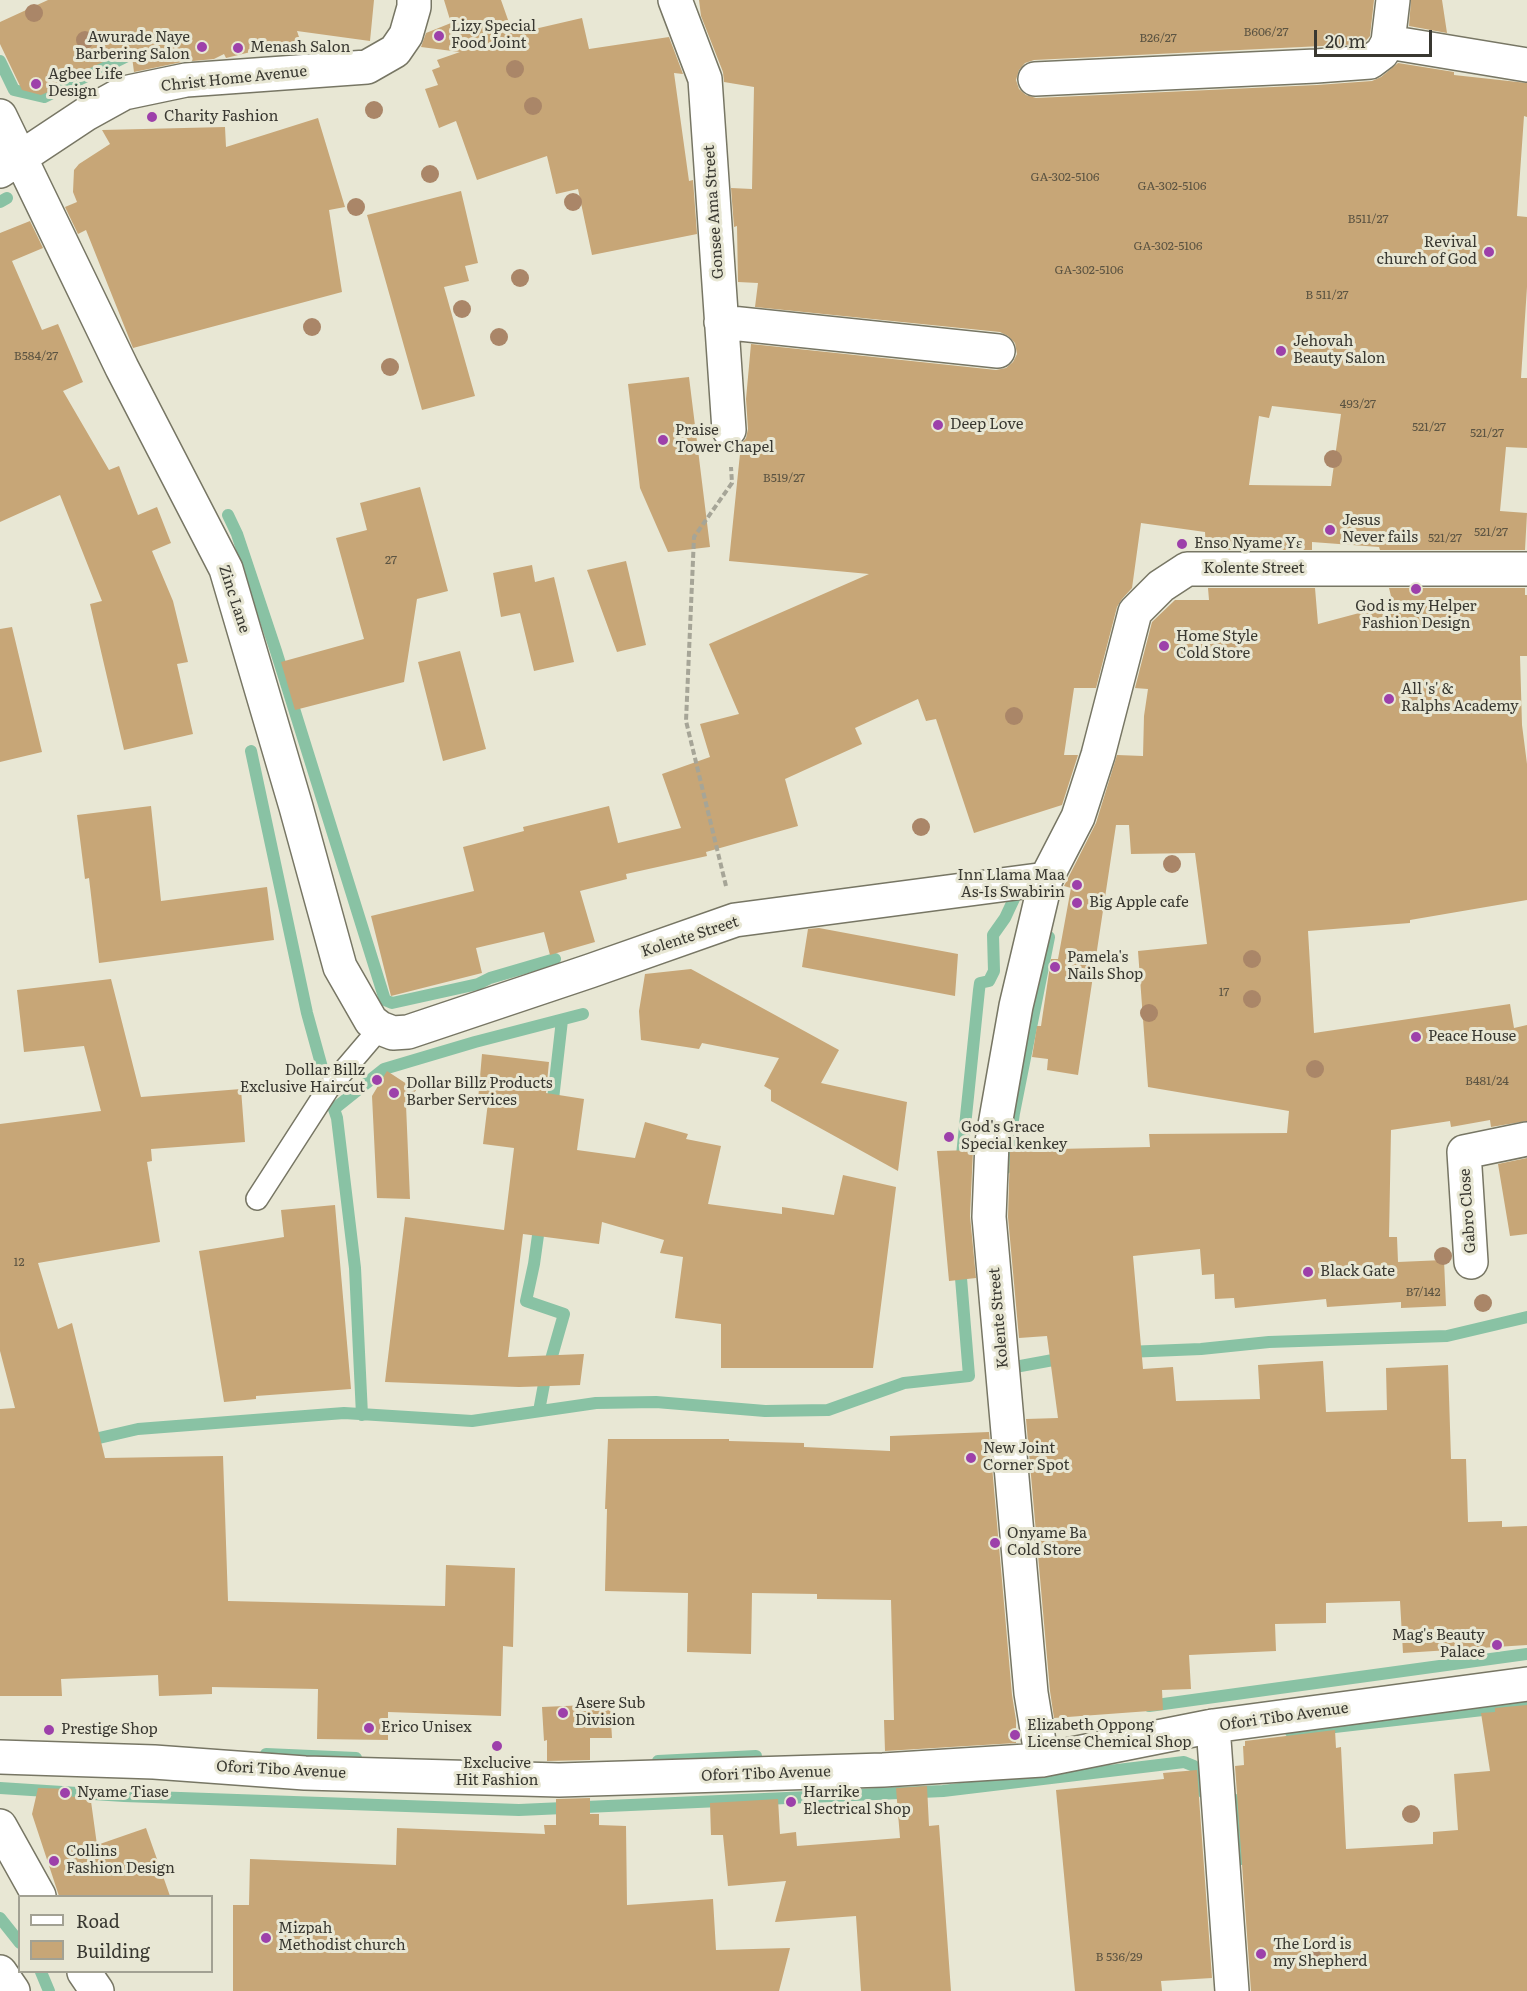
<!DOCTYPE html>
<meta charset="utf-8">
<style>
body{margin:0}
#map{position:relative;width:1527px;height:1991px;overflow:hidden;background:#e8e7d4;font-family:Literata,serif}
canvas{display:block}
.legend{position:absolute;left:18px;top:1895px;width:195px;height:78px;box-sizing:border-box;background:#e8e7d4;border:2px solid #a2a193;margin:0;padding:8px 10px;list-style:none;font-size:18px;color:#393831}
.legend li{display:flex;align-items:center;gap:12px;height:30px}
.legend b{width:30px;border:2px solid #a2a193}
.scale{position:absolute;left:1314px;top:30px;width:118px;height:27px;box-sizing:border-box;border:3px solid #393831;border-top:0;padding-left:8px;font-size:18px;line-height:21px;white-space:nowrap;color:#393831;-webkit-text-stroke:4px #e8e7d4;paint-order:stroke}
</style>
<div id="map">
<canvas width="1527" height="1991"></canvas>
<ul class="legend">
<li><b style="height:8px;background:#fff"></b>Road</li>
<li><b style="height:16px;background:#c7a677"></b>Building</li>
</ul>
<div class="scale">20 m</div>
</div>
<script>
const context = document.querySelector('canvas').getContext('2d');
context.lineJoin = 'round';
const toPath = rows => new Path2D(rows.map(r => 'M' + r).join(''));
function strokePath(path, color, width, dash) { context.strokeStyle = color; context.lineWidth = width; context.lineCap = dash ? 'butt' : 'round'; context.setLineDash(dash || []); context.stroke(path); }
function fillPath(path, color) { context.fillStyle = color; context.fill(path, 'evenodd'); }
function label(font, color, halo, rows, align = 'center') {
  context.font = font + ' Literata,serif'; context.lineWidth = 6; context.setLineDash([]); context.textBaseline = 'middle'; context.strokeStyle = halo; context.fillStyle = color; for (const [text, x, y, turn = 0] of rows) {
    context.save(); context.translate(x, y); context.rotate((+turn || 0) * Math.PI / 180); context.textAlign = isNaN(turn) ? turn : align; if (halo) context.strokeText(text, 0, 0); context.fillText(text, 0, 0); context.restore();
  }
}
strokePath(toPath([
 [0,61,14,90,44,97,131,54],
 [0,202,7,198],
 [228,515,237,534,276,651,385,1000,392,1003,478,984,490,978,555,959],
 [251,751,307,1013,323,1071],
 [552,1108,562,1020],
 [961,1165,979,990,980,983,989,981,994,971,993,935,1005,918,1020,886],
 [1006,1168,1014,1113,1049,937],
 [1126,1352,1201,1349,1269,1342,1447,1336,1527,1317],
 [1015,1367,1064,1358],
 [539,1411,544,1384,564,1314,526,1301,534,1264,540,1221],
 [362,1415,355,1268,337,1118,334,1109,384,1069,475,1042,583,1014],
 [86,1441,138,1429,344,1413,472,1421,596,1403,656,1402,765,1411,828,1410,904,1383,969,1376,960,1266],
 [1149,1706,1527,1654],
 [1291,1732,1527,1705],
 [266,1754,356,1758],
 [658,1761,756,1756],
 [0,1788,124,1796,519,1810,943,1791,1184,1762,1194,1766,1202,1782,1203,1792],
 [1233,1799,1238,1825,1242,1859],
 [0,1918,20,1943],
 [41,1972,49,1991]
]), '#89c2a4', 12);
fillPath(toPath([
 [48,0,374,0,370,41,297,31,300,40,226,58,224,54,214,59,182,62,134,72,131,49,58,83,57,88,41,95,22,90,0,44,0,22],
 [444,0,501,0,513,34,582,18,589,49,669,37,683,74,674,73,689,181,693,180,697,234,592,255,578,189,556,194,547,156,477,180,456,121,439,128,425,89,438,85,432,70,440,67,437,60,460,52,421,47,426,33,451,23],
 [699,0,1374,0,1370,36,1363,44,1034,60,1025,63,1019,70,1016,80,1019,89,1026,95,1036,98,1317,85,1372,81,1381,77,1398,63,1454,72,1454,75,1527,83,1527,117,1524,116,1517,216,1527,217,1527,287,1521,378,1527,378,1527,448,1506,447,1500,511,1527,513,1525,550,1380,550,1379,547,1312,542,1312,550,1206,550,1205,532,1141,523,1132,588,1122,599,1117,607,1096,688,1074,688,1064,755,1078,755,1062,805,974,833,936,719,926,721,918,699,855,728,862,744,785,779,798,826,706,852,707,856,626,874,627,879,580,891,595,942,550,955,544,932,476,948,482,973,391,996,371,916,474,891,463,847,524,831,523,827,609,806,618,843,681,828,662,774,710,757,700,724,739,714,709,644,869,574,729,561,741,444,746,438,748,429,746,399,751,344,996,370,1006,368,1013,362,1017,354,1015,343,1008,336,1000,332,755,307,758,283,738,282,737,226,734,227,731,188,752,189,754,87,724,82,723,72,701,16],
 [1272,406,1341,414,1331,486,1249,485,1259,416,1269,418],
 [1411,0,1442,0,1447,33,1409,26],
 [318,118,345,207,329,210,342,292,133,348,86,230,78,234,65,207,77,202,73,192,74,170,79,164,110,144,102,130,225,127,226,147],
 [461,191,478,263,465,266,469,281,444,287,475,396,422,410,367,215],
 [30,221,43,248,12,261,42,330,58,324,83,382,63,391,109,470,119,466,138,515,157,507,171,543,152,551,173,601,188,662,177,664,193,734,124,750,90,604,102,601,60,495,0,522,0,233],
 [689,377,710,547,668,552,640,488,628,384],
 [420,487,448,591,417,599,404,682,295,710,281,662,364,639,336,538,367,530,360,503],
 [626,561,646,645,617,652,587,570],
 [532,565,535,582,554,577,574,662,534,671,520,613,501,617,493,573],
 [1208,588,1315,588,1318,624,1393,604,1389,588,1525,588,1525,595,1527,595,1527,656,1520,656,1522,725,1527,764,1527,900,1410,920,1410,923,1308,931,1314,1033,1510,1004,1514,1028,1527,1025,1527,1121,1491,1127,1490,1120,1451,1127,1450,1121,1391,1130,1389,1237,1397,1237,1398,1262,1444,1260,1446,1306,1401,1308,1401,1302,1327,1307,1326,1299,1235,1308,1234,1298,1215,1299,1214,1274,1202,1275,1200,1249,1133,1256,1143,1369,1173,1367,1176,1401,1260,1399,1258,1365,1323,1361,1326,1412,1387,1410,1386,1368,1448,1365,1451,1459,1466,1459,1468,1522,1502,1521,1502,1527,1527,1526,1527,1645,1403,1653,1400,1601,1326,1603,1326,1623,1275,1624,1276,1651,1189,1655,1191,1689,1162,1690,1163,1710,1054,1718,1050,1691,1026,1419,1058,1418,1047,1336,1019,1338,1008,1217,1010,1150,1150,1147,1149,1134,1287,1133,1289,1111,1148,1087,1138,951,1207,944,1195,853,1131,854,1129,825,1116,825,1078,1075,1047,1070,1048,1059,1032,1057,1037,1026,1041,1026,1051,959,1058,959,1071,888,1064,886,1096,823,1117,755,1143,756,1144,716,1148,689,1135,688,1152,622,1175,600,1209,600],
 [12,627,42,752,0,762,0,629],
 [460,651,486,749,443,761,418,662],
 [151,806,161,901,267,887,274,940,99,963,89,878,85,879,77,815],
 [819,928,958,954,955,996,802,967,808,929],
 [691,969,839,1050,821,1083,907,1102,898,1171,771,1101,771,1090,764,1086,779,1058,702,1043,699,1049,641,1040,639,1011,645,974],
 [111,979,141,1097,241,1089,245,1142,151,1149,152,1161,147,1162,160,1242,38,1263,58,1329,72,1323,105,1458,223,1456,228,1601,445,1606,446,1565,515,1568,513,1647,503,1646,501,1716,388,1712,388,1740,317,1739,318,1689,212,1687,212,1694,159,1696,158,1675,61,1679,62,1696,0,1696,0,1409,15,1408,0,1351,0,1124,101,1111,84,1046,24,1052,17,990],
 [482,1054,549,1062,546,1093,584,1099,577,1150,635,1158,645,1122,688,1134,686,1139,721,1146,708,1204,782,1214,782,1207,834,1215,843,1175,896,1187,873,1368,721,1368,721,1324,675,1318,683,1257,660,1253,664,1240,602,1222,599,1244,523,1234,508,1357,584,1354,580,1385,519,1387,385,1382,405,1217,504,1230,514,1148,483,1144,488,1102,478,1100],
 [387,1071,416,1090,406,1105,410,1199,377,1198,372,1096],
 [973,1150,970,1216,976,1278,949,1281,937,1151],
 [1527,1158,1527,1234,1510,1236,1498,1164],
 [335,1205,351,1389,256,1396,256,1399,224,1402,199,1251,284,1237,281,1210],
 [989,1432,1012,1695,1016,1720,1016,1743,885,1751,884,1720,894,1720,891,1600,817,1599,817,1594,752,1593,751,1654,687,1652,688,1593,605,1591,607,1509,605,1509,608,1439,729,1439,729,1441,804,1443,804,1447,890,1451,890,1436],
 [610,1704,612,1738,590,1738,590,1760,547,1761,547,1740,544,1741,542,1707],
 [1527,1705,1527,1991,1251,1991,1235,1766,1244,1765,1243,1746,1245,1746,1245,1741,1335,1730,1336,1748,1341,1747,1346,1849,1433,1844,1433,1832,1458,1830,1454,1774,1490,1771,1481,1713,1495,1712,1495,1708],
 [1197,1770,1212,1978,1161,1981,1162,1991,1075,1991,1056,1790,1164,1779,1163,1773],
 [927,1786,929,1826,939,1825,951,1991,861,1991,856,1916,775,1922,786,1881,728,1886,723,1835,711,1835,710,1803,778,1799,780,1834,796,1832,797,1846,900,1838,896,1788],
 [38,1788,72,1789,72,1797,90,1794,97,1845,146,1828,170,1896,59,1896,32,1814],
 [590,1798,590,1814,599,1814,599,1825,626,1826,627,1905,713,1899,716,1950,790,1948,779,1991,233,1991,233,1905,249,1905,250,1859,396,1865,397,1828,545,1834,544,1825,556,1825,556,1799]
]), '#c7a677');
const service = toPath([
 [257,1199,328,1089,380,1028]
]);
const minor = toPath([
 [675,0,705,79,729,430],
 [1388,42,1527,65],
 [1035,79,1316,66,1370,62,1382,53,1388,42,1393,0],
 [0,116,122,368,226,569,296,807,340,967,371,1021,380,1028,393,1033,408,1032,590,971,735,920,1046,879],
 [0,171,86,114,124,93,186,80,367,67,395,51,406,35,414,7,414,0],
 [721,322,998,351],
 [1471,1262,1464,1152,1527,1139],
 [1213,1726,1232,1991],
 [0,1757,154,1762,305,1773,559,1780,883,1770,1042,1760,1213,1726,1527,1684],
 [1042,1760,1031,1693,989,1217,992,1142,1016,1006,1046,879,1078,817,1098,755,1135,612,1161,586,1187,569,1527,569],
 [0,1826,39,1896],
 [0,1972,13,1991],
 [84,1972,97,1991]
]);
strokePath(service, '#777664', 24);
strokePath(minor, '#777664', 36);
strokePath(toPath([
 [726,886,686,721,694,537,732,483,731,467]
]), '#a6a597', 4, [6, 3]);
strokePath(service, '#fff', 21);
strokePath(minor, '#fff', 33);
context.fillStyle = '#aa8668';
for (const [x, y] of [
 [34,13],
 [85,40],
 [515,69],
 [533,106],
 [374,110],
 [430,174],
 [573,202],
 [356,207],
 [520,278],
 [462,309],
 [312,327],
 [499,337],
 [390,367],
 [1333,459],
 [1014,716],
 [921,827],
 [1172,864],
 [1252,959],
 [1252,999],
 [1149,1013],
 [1315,1069],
 [1443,1256],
 [1483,1303],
 [1411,1814],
 [1312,1956]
]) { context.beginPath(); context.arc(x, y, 9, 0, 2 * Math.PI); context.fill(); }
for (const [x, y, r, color] of [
 [439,36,6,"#9d40aa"],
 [202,47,6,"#9d40aa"],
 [238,48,6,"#9d40aa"],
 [36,84,6,"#9d40aa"],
 [152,117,6,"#9d40aa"],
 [1489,252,6,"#9d40aa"],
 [1281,351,6,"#9d40aa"],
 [938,425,6,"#9d40aa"],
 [663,440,6,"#9d40aa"],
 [1330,530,6,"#9d40aa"],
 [1182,544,6,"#9d40aa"],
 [1416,589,6,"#9d40aa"],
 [1164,646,6,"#9d40aa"],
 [1389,699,6,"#9d40aa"],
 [1077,885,6,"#9d40aa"],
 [1077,903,6,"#9d40aa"],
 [1055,967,6,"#9d40aa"],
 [1416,1037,6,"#9d40aa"],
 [377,1080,6,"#9d40aa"],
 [394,1093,6,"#9d40aa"],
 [949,1137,6,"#9d40aa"],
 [1308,1272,6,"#9d40aa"],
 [971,1458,6,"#9d40aa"],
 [995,1543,6,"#9d40aa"],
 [1497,1645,6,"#9d40aa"],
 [563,1713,6,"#9d40aa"],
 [369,1728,6,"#9d40aa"],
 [49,1730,6,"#9d40aa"],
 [1015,1735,6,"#9d40aa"],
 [497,1746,6,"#9d40aa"],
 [65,1793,6,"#9d40aa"],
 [791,1802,6,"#9d40aa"],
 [54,1861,6,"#9d40aa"],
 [266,1938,6,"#9d40aa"],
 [1261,1954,6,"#9d40aa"]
]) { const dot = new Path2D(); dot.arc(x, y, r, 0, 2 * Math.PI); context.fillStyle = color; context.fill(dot); strokePath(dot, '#e8e7d4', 2); }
label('12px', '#5c5442', null, [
 ["B606/27",1266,32],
 ["B26/27",1158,38],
 ["GA-302-5106",1065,177],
 ["GA-302-5106",1172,186],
 ["B511/27",1368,219],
 ["GA-302-5106",1168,246],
 ["GA-302-5106",1089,270],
 ["B 511/27",1327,295],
 ["B584/27",36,356],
 ["493/27",1358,404],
 ["521/27",1429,427],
 ["521/27",1487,433],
 ["B519/27",784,478],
 ["521/27",1491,532],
 ["521/27",1445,538],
 ["27",391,560],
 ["17",1224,992],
 ["B481/24",1487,1081],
 ["12",19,1262],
 ["B7/142",1423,1292],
 ["B 536/29",1119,1957]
]);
label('15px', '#393831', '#e8e7d4', [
 ["Lizy Special",451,27],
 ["Food Joint",451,44],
 ["Awurade Naye",190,38,"right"],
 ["Barbering Salon",190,55,"right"],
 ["Menash Salon",250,48],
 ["Agbee Life",48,75],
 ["Design",48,92],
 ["Charity Fashion",164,117],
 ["Revival",1477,243,"right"],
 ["church of God",1477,260,"right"],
 ["Jehovah",1293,342],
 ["Beauty Salon",1293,359],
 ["Deep Love",950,425],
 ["Praise",675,431],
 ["Tower Chapel",675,448],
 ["Jesus",1342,521],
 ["Never fails",1342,538],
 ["Enso Nyame Yɛ",1194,544],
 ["God is my Helper",1416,607,"center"],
 ["Fashion Design",1416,624,"center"],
 ["Home Style",1176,637],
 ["Cold Store",1176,654],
 ["All 's' &",1401,690],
 ["Ralphs Academy",1401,707],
 ["Inn Llama Maa",1065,876,"right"],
 ["As-Is Swabirin",1065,893,"right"],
 ["Big Apple cafe",1089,903],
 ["Pamela's",1067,958],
 ["Nails Shop",1067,975],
 ["Peace House",1428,1037],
 ["Dollar Billz",365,1071,"right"],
 ["Exclusive Haircut",365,1088,"right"],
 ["Dollar Billz Products",406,1084],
 ["Barber Services",406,1101],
 ["God's Grace",961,1128],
 ["Special kenkey",961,1145],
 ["Black Gate",1320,1272],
 ["New Joint",983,1449],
 ["Corner Spot",983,1466],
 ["Onyame Ba",1007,1534],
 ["Cold Store",1007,1551],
 ["Mag's Beauty",1485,1636,"right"],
 ["Palace",1485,1653,"right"],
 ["Asere Sub",575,1704],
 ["Division",575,1721],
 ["Elizabeth Oppong",1027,1726],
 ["License Chemical Shop",1027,1743],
 ["Erico Unisex",381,1728],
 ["Prestige Shop",61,1730],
 ["Exclucive",497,1764,"center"],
 ["Hit Fashion",497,1781,"center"],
 ["Nyame Tiase",77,1793],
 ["Harrike",803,1793],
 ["Electrical Shop",803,1810],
 ["Collins",66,1852],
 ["Fashion Design",66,1869],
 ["Mizpah",278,1929],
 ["Methodist church",278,1946],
 ["The Lord is",1273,1945],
 ["my Shepherd",1273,1962]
], 'left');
label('15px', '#393831', '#e8e7d4', [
 ["Christ Home Avenue",234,79,-6],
 ["Gonsee Ama Street",714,212,-94],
 ["Kolente Street",1254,569],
 ["Zinc Lane",234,599,72],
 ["Kolente Street",690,937,-18],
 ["Gabro Close",1468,1211,-94],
 ["Kolente Street",999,1318,-95],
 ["Ofori Tibo Avenue",1284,1717,-8],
 ["Ofori Tibo Avenue",281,1770,3],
 ["Ofori Tibo Avenue",766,1774,-2]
]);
</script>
